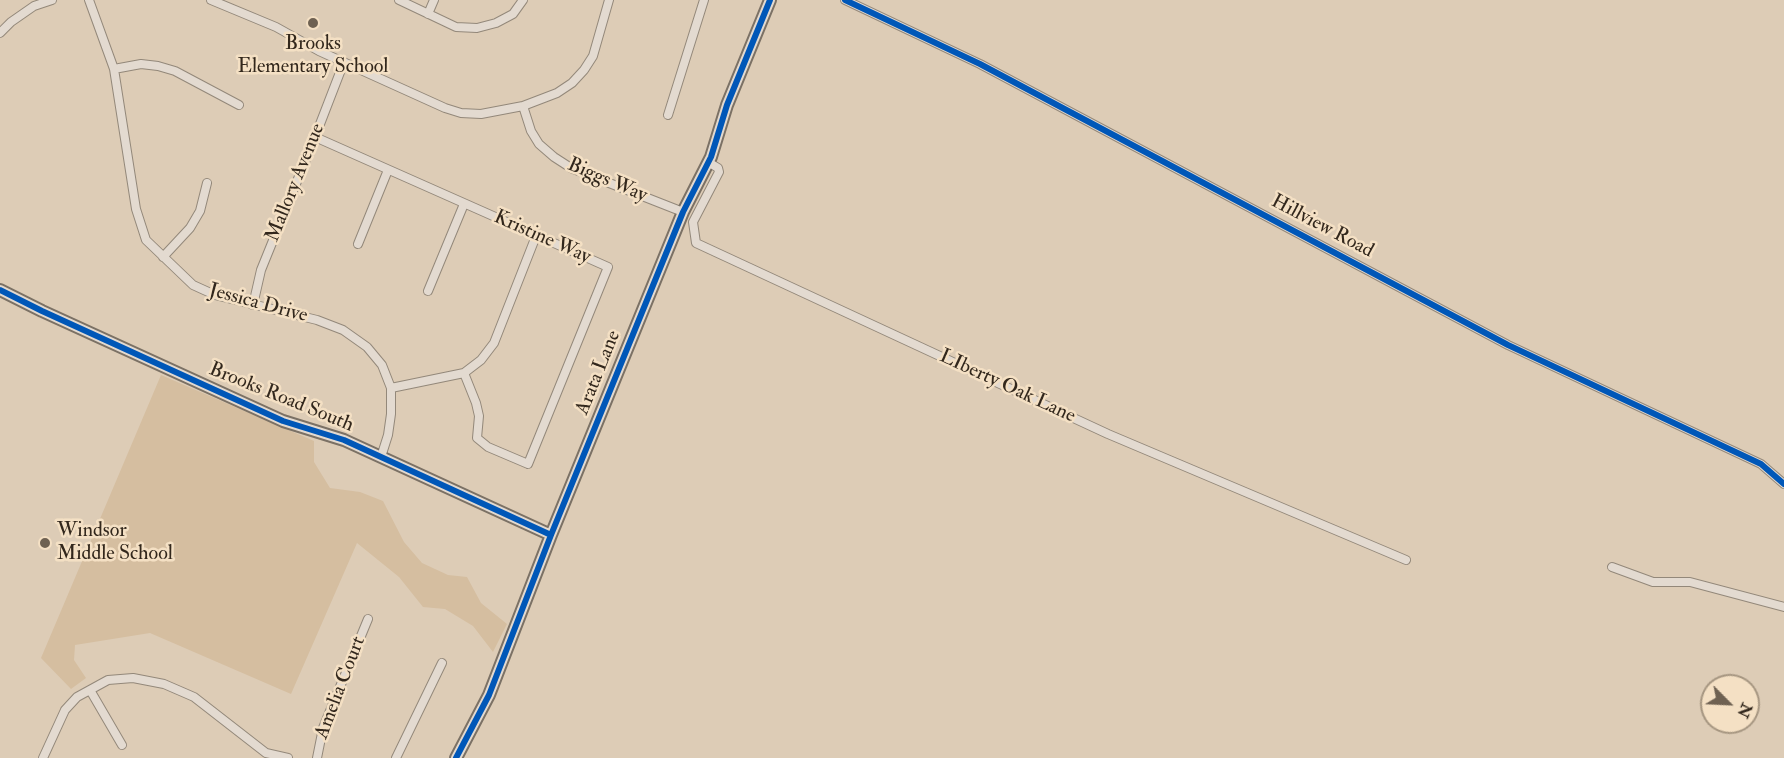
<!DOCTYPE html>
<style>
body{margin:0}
#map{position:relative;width:1784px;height:758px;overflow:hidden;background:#ddccb6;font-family:"IM FELL Double Pica",serif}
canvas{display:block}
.north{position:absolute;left:1700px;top:674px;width:60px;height:60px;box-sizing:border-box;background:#f4e0c4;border:2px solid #a69681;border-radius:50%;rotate:114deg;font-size:16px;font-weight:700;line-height:24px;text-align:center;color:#32271c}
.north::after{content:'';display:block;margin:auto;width:21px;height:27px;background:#6e6152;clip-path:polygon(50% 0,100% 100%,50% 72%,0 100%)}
</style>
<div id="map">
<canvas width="1784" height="758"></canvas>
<div class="north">N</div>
</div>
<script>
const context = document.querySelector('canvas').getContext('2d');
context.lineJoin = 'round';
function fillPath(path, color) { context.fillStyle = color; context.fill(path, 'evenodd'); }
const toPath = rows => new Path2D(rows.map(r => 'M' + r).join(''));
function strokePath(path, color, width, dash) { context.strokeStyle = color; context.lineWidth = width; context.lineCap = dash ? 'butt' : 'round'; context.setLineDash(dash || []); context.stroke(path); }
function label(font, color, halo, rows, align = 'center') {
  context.font = font + ' "IM FELL Double Pica",serif'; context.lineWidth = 5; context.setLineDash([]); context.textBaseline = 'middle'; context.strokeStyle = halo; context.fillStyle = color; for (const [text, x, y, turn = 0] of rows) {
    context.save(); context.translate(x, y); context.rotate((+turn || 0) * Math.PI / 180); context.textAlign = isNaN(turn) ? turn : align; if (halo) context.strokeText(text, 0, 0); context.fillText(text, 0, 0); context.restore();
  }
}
fillPath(toPath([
 [161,375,314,441,314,462,330,488,360,492,383,501,404,542,422,563,448,575,467,577,481,603,507,624,493,652,473,626,445,609,423,607,399,577,357,543,291,694,150,633,75,645,74,660,86,678,71,689,41,658]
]), '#d5bea0');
const street = toPath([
 [89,0,114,69,136,209,146,240,193,285,215,295,317,320,343,330,367,347,382,365,391,388,391,414,388,435,381,457],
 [211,0,276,27,319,51,445,108,461,113,481,114,523,106,557,93,572,83,584,70,593,56,609,0],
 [399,0,456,27,477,28,496,23,513,14,523,0],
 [845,0,980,64,1508,345,1761,464,1784,484],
 [428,14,434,0],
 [0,33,11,22,34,6,52,0],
 [114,69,141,64,158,66,175,71,239,105],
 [523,106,531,131,539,144,554,157,571,168,683,212],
 [668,115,704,0],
 [315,137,608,267,528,464,488,447,477,438,479,416,476,403,464,373],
 [708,162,718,168,719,172,693,222,696,243,1108,434,1406,560],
 [358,244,388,170],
 [163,257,190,228,200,211,207,183],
 [428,291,464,204],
 [253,305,261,270,315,137,344,62],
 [391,388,464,373,481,360,494,343,536,236],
 [1612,567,1653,582,1690,582,1784,607],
 [90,690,122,745],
 [43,758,65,710,77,697,108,680,133,678,164,684,194,697,266,753,288,758],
 [317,758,323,728,368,619],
 [396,758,442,663]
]);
const secondary = toPath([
 [0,290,42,311,283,421,344,440,551,535],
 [456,758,489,695,551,535,683,212,711,157,727,105,770,0]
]);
strokePath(street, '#93887a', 10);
strokePath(secondary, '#7b7165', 14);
strokePath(street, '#e3dad0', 8);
strokePath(secondary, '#e3dad0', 10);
strokePath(toPath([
 [845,0,980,64,1508,345,1761,464,1784,484],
 [0,290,42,311,283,421,344,440,551,535],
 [456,758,489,695,551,535,683,212,711,157,727,105,770,0]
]), '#0057b8', 6);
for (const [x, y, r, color] of [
 [313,23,6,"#6e6152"],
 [45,543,6,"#6e6152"]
]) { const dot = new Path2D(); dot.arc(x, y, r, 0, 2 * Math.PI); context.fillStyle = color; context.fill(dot); strokePath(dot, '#f4e0c4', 2); }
label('20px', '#32271c', '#f4e0c4', [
 ["Brooks",313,45],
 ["Elementary School",313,68],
 ["Windsor",57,532,"left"],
 ["Middle School",57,555,"left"]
]);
label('20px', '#32271c', '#f4e0c4', [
 ["Biggs Way",607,181,23],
 ["Mallory Avenue",296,183,-68],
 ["Hillview Road",1322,227,28],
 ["Kristine Way",542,238,24],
 ["Jessica Drive",258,304,15],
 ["Arata Lane",599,373,-68],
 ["LIberty Oak Lane",1007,387,25],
 ["Brooks Road South",281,398,22],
 ["Amelia Court",341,688,-69]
]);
</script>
